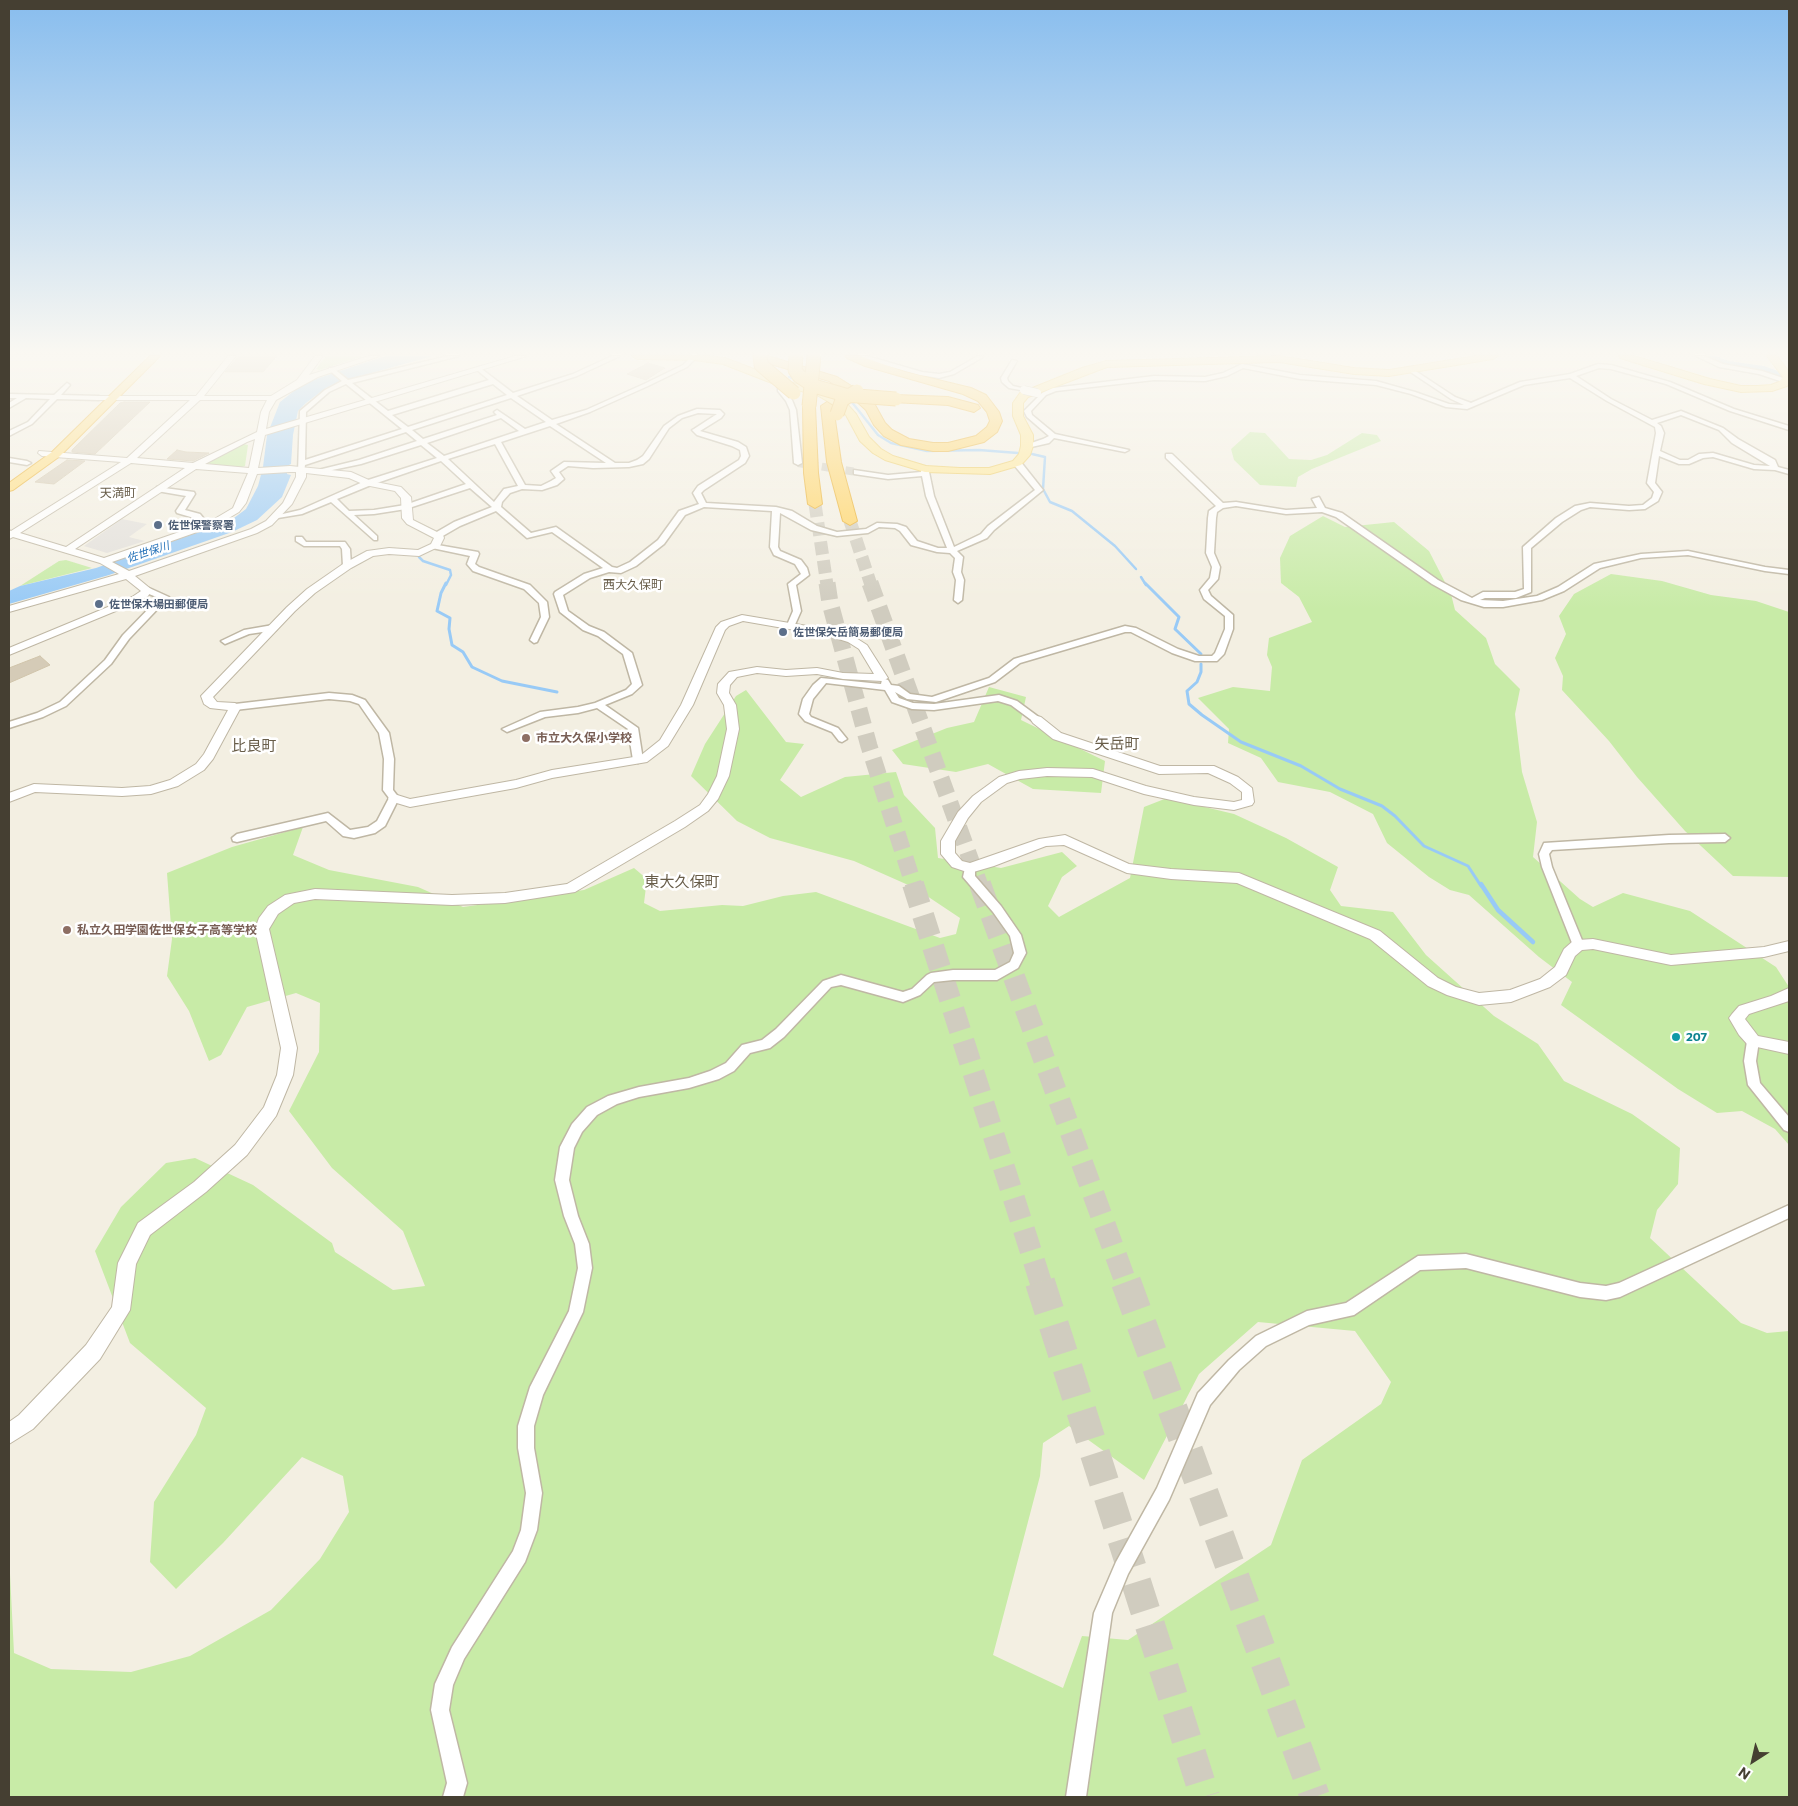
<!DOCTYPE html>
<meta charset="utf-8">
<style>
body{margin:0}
#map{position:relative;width:1798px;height:1806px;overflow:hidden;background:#f3efe2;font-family:Commissioner,sans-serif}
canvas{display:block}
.frame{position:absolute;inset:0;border:10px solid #453f32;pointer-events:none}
.north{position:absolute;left:1728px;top:1736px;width:50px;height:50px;-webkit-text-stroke:4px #fff;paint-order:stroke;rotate:215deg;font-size:14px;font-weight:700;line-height:20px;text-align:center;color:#453f32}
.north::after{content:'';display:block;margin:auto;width:18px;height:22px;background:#453f32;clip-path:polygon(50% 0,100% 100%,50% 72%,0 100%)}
</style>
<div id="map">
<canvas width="1798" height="1806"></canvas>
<div class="frame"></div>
<div class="north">N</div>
</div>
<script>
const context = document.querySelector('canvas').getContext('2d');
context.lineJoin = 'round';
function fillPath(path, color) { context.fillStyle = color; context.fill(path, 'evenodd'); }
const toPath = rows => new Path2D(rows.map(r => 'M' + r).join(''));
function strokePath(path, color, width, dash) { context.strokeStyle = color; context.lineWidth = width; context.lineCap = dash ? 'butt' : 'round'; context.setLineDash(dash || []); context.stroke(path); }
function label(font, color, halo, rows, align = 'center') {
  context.font = font + ' Commissioner,"Noto Sans JP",sans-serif'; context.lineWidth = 5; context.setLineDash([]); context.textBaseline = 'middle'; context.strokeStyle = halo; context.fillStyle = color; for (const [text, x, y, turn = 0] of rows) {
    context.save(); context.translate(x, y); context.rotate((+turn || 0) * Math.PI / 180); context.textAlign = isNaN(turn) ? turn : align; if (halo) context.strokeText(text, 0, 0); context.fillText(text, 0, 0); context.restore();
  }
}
fillPath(toPath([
 [326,356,364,356,320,370,316,369],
 [1250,432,1265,433,1289,459,1311,460,1327,455,1362,433,1377,435,1381,441,1312,469,1298,477,1296,487,1260,485,1234,460,1231,449],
 [243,444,248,445,245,466,239,468,210,465,208,462],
 [1323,516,1345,527,1394,522,1429,551,1451,594,1455,610,1486,638,1495,664,1520,689,1515,714,1522,772,1537,822,1533,857,1580,899,1593,907,1623,893,1690,911,1776,967,1789,987,1789,1145,1775,1129,1742,1111,1717,1113,1678,1089,1561,1005,1572,982,1539,957,1469,895,1450,890,1429,877,1387,843,1373,814,1330,792,1278,782,1261,758,1228,743,1229,729,1198,698,1233,687,1270,691,1272,667,1267,655,1269,638,1312,622,1299,597,1281,583,1280,558,1290,536],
 [66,560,92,568,20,586,59,561],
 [1611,574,1662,581,1711,595,1756,601,1789,612,1789,877,1733,876,1685,831,1637,777,1609,741,1562,690,1563,676,1555,658,1566,634,1559,616,1574,594],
 [989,687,1026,697,1021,720,1105,761,1101,793,1033,789,988,764,956,772,903,764,892,750,947,728,974,722],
 [746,690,786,742,804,744,780,780,801,797,845,777,896,772,904,795,935,828,938,858,1001,868,1062,852,1077,866,1062,877,1048,906,1059,917,1130,878,1144,807,1167,798,1234,814,1286,838,1338,867,1330,890,1341,906,1393,912,1426,955,1494,1016,1538,1044,1564,1081,1632,1114,1680,1148,1678,1184,1657,1210,1650,1238,1741,1323,1767,1333,1789,1331,1789,1797,9,1797,9,1554,14,1653,51,1669,131,1672,190,1656,271,1610,320,1559,349,1512,343,1476,302,1457,223,1543,176,1589,150,1562,154,1502,196,1435,206,1408,130,1343,95,1251,121,1207,166,1163,195,1158,253,1185,332,1243,335,1252,393,1290,425,1286,403,1231,332,1168,289,1111,319,1052,320,1003,296,993,247,1007,221,1055,209,1061,189,1011,167,976,172,939,167,873,232,847,303,827,293,855,329,870,418,887,463,907,584,890,634,868,647,879,644,903,660,911,722,905,743,906,783,896,816,892,940,938,956,934,960,918,915,888,854,861,770,838,737,821,691,776,705,744,736,696],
 [1258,1322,1355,1331,1391,1382,1381,1404,1302,1460,1271,1545,1128,1640,1082,1636,1063,1688,993,1655,1040,1476,1043,1443,1069,1426,1144,1480,1199,1374]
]), '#c8eba7');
fillPath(toPath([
 [122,519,147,524,129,537,145,541,107,553,84,546]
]), '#e3e0db');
fillPath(toPath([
 [385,356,433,356,339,382,326,388,306,403,298,411,293,435,291,464,287,466,287,474,291,475,282,497,257,520,232,532,109,575,9,604,9,591,20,586,96,568,230,521,246,509,258,486,263,467,267,435,280,402,299,387,313,380]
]), '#98caf6');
strokePath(toPath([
 [789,377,797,379],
 [847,400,851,401,878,435,891,443,927,451,979,450,1018,453],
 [1032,454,1045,457,1043,489,1050,502,1072,511,1115,546,1136,569],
 [419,557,423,561,450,570,451,575,446,585],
 [1141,577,1146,585]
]), '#98caf6', 2.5);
strokePath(toPath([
 [446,583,441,593,437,611,450,618,449,629,452,645,463,652,472,667,502,681,557,692],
 [1145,583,1179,617,1175,629,1201,654],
 [1201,664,1201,672,1197,682,1187,691,1189,704,1202,715,1241,742,1301,766,1340,789,1382,806,1395,816,1424,846,1468,866,1481,886]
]), '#98caf6', 3);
strokePath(toPath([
 [1481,884,1498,910,1533,942]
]), '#98caf6', 4.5);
fillPath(toPath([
 [1700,356,1716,356,1729,361,1764,366,1789,375,1789,383,1758,372,1722,367,1702,359,1700,356]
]), '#98caf6');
const building = toPath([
 [239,356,277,356,263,372,225,372,239,356],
 [648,363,665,368,646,380,627,374,648,363],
 [124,402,150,402,95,454,72,452,72,450,120,403,124,402],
 [177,450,186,452,209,453,193,461,167,459,177,450],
 [67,460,85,461,54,484,35,482,67,460],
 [40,656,50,665,9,683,9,668,40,656]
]);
fillPath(building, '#d5cbb7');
strokePath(building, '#d0c4aa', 1);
strokePath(toPath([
 [798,463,857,472]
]), '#d0ccbf', 8, [8, 4]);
strokePath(toPath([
 [815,504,827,585],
 [850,521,871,585]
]), '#d0ccbf', 13, [13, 6]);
strokePath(toPath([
 [827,583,830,603,869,746,914,886],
 [870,583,980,886]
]), '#d0ccbf', 17, [17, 9]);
strokePath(toPath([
 [913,884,1041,1283],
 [980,884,1126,1283]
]), '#d0ccbf', 22, [22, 11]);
strokePath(toPath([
 [1040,1282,1205,1797],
 [1126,1282,1315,1797]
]), '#d0ccbf', 30, [30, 15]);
const minor = toPath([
 [448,356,459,356,352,383,388,411,489,380,477,370,476,369,479,367,513,393,573,374,612,356,620,356,577,376,517,396,552,420,586,410,644,384,683,365,692,356,696,356,696,358,687,367,648,386,590,412,556,424,615,463,629,463,637,460,643,456,664,426,678,416,697,409,720,410,724,414,721,418,700,431,738,442,746,447,749,456,745,463,704,490,701,493,706,503,776,507,792,511,817,526,837,532,866,529,877,523,897,524,906,527,917,541,938,548,947,548,926,496,922,476,888,479,854,474,854,470,888,475,921,472,922,467,928,467,934,496,954,547,981,534,988,526,1035,490,1014,465,1014,461,1020,461,1043,490,994,530,987,538,957,551,963,557,961,572,964,580,962,600,958,603,954,600,956,580,953,572,955,558,950,553,937,552,911,545,900,531,895,528,879,527,868,533,837,536,811,530,780,513,778,547,780,551,801,560,807,568,809,575,796,585,801,611,794,627,788,627,787,625,793,611,788,584,801,574,795,564,774,555,770,547,772,511,704,507,685,515,664,544,636,566,621,573,609,572,590,578,563,595,568,611,589,626,604,632,632,653,642,685,632,694,605,705,638,728,643,760,638,763,633,760,628,729,597,708,578,713,545,717,507,732,502,729,540,712,578,707,595,703,626,690,632,684,623,654,598,636,583,630,560,612,554,594,555,592,584,574,603,568,552,532,527,538,496,511,460,526,441,537,435,537,435,533,454,522,492,507,470,488,406,509,374,514,354,515,377,536,377,540,374,540,331,502,302,514,278,518,274,516,300,510,365,481,437,458,421,445,361,464,318,473,314,471,359,460,417,441,406,432,305,465,304,472,298,472,300,411,325,390,342,381,329,370,329,368,333,368,348,380,448,356],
 [346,384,402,429,305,460,306,412,329,392,346,384],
 [493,384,507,395,408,427,392,415,493,384],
 [511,398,546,422,525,429,497,410,494,412,497,415,423,439,412,430,511,398],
 [698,413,717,414,694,429,692,430,697,435,732,446,740,450,741,456,739,460,698,486,693,493,699,504,679,511,658,540,630,562,617,568,612,567,556,527,531,533,501,507,502,502,510,493,522,489,542,490,557,485,564,479,559,472,568,466,593,468,629,467,643,464,649,459,669,428,682,418,698,413],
 [501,418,519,431,444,456,427,443,501,418],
 [550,426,606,463,564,462,551,471,556,478,551,481,541,486,525,485,501,442,550,426],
 [495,444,518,486,504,489,494,502,448,459,495,444],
 [441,461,466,484,405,505,374,510,349,511,337,499,371,485,441,461],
 [859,356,867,356,922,372,939,374,950,372,978,356,983,357,954,374,939,378,920,375,870,361,859,356],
 [1696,356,1704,356,1723,364,1762,371,1789,380,1789,384,1759,374,1719,367,1696,356],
 [1012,360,1017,361,1007,378,1008,381,1013,386,1026,389,1026,391,1009,388,1002,382,1001,378,1012,360],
 [1242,364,1300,375,1376,381,1415,392,1449,404,1464,405,1451,399,1409,371,1414,370,1455,397,1471,403,1520,382,1570,374,1598,364,1611,365,1670,382,1734,409,1789,426,1789,430,1730,411,1666,384,1611,369,1599,368,1576,376,1611,399,1652,420,1681,411,1723,428,1738,439,1775,460,1778,467,1789,470,1789,474,1775,470,1754,469,1713,457,1703,458,1689,464,1679,464,1659,456,1655,483,1662,492,1658,501,1645,509,1629,510,1590,507,1581,510,1562,522,1531,548,1531,592,1516,598,1485,598,1480,600,1503,601,1537,596,1558,587,1594,564,1641,554,1688,551,1765,567,1789,570,1789,574,1765,571,1688,555,1641,558,1600,568,1564,591,1542,600,1503,607,1484,607,1461,600,1432,584,1336,517,1322,512,1286,514,1236,506,1223,508,1217,512,1216,518,1214,553,1220,567,1218,579,1208,590,1211,596,1233,615,1233,629,1224,654,1217,661,1195,661,1172,653,1131,632,1125,632,1020,663,995,682,936,702,907,699,895,692,899,698,913,703,934,704,999,695,1017,701,1040,718,1042,720,1040,722,1034,722,1011,705,998,701,934,710,912,709,892,702,885,690,826,683,813,699,809,714,811,717,838,728,847,739,842,742,839,741,832,732,805,721,799,714,803,699,813,685,821,678,881,684,882,680,885,679,888,680,891,685,899,686,910,694,932,697,989,678,1014,659,1125,626,1136,628,1178,649,1199,656,1212,656,1215,653,1225,629,1225,616,1204,599,1200,590,1210,578,1212,567,1206,553,1208,518,1209,511,1216,506,1166,458,1166,454,1172,454,1223,503,1236,502,1286,510,1317,508,1312,499,1319,497,1325,508,1342,513,1438,580,1472,598,1483,592,1515,592,1524,589,1523,547,1556,518,1575,506,1590,503,1629,506,1643,505,1652,498,1654,492,1647,483,1656,433,1655,427,1607,401,1570,378,1524,385,1467,409,1446,407,1411,394,1376,385,1300,379,1243,368,1227,376,1205,381,1154,380,1056,391,1046,395,1031,411,1032,415,1055,434,1129,450,1125,452,1054,438,1049,443,1027,448,1023,446,1043,439,1049,436,1027,417,1024,411,1042,393,1053,388,1154,376,1205,377,1223,373,1242,364],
 [1681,415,1719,430,1732,443,1770,466,1754,465,1713,453,1699,454,1688,460,1680,460,1660,451,1664,433,1661,426,1657,423,1681,415],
 [781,381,784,383,784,391,792,400,796,410,802,463,798,465,794,463,790,410,786,401,778,391,778,383,781,381],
 [67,383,70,385,61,395,99,396,102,398,99,400,57,399,32,424,9,436,9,431,28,422,50,399,26,398,9,408,9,403,17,398,9,398,9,394,54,395,67,383],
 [9,458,27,461,31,463,27,465,9,462,9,458],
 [157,487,194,492,195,494,185,510,200,514,210,526,209,528,203,528,194,518,177,513,176,511,186,496,157,491,157,487],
 [296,537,302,537,306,542,345,542,350,549,351,566,347,568,343,566,342,549,340,546,304,546,296,541,296,537],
 [432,544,478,552,479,554,475,564,479,567,530,585,547,602,549,617,537,642,534,643,530,640,541,617,539,603,524,589,473,571,467,564,470,556,432,548,432,544],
 [147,587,169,597,129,639,111,664,66,706,43,717,9,728,9,722,37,713,60,702,105,660,123,635,159,598,144,592,143,590,147,587],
 [273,625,276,626,276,630,249,634,225,644,221,641,244,630,273,625],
 [329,693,352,695,365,700,389,733,394,759,393,790,399,798,385,826,375,833,354,838,343,836,326,821,237,842,233,841,232,838,237,834,328,813,350,830,368,827,377,821,389,798,383,790,384,759,379,733,359,704,350,701,329,699,235,710,230,707,235,704,329,693],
 [1725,834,1730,838,1725,842,1669,843,1552,850,1549,854,1552,867,1584,945,1582,948,1578,949,1574,948,1542,867,1539,854,1544,843,1669,835,1725,834],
 [970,864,975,868,975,876,1001,906,1021,935,1026,953,1018,968,997,980,953,980,934,982,920,995,903,1002,841,985,831,987,784,1037,770,1048,750,1053,734,1071,719,1079,689,1088,639,1097,617,1104,597,1115,582,1132,574,1148,569,1180,578,1216,589,1244,592,1268,583,1312,543,1395,534,1426,534,1448,542,1493,537,1530,525,1562,464,1659,453,1685,449,1710,467,1783,463,1797,443,1797,447,1783,431,1710,435,1684,452,1647,513,1551,521,1530,526,1493,518,1448,518,1426,530,1387,569,1311,578,1268,575,1244,564,1216,555,1180,560,1147,572,1124,587,1107,608,1096,639,1087,689,1078,710,1071,726,1063,742,1045,762,1040,776,1029,823,981,841,975,903,992,912,989,927,975,931,973,953,970,995,970,1010,962,1014,953,1010,936,993,912,963,877,965,868,970,864],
 [1753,1036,1757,1037,1759,1041,1756,1061,1760,1083,1789,1117,1789,1132,1784,1130,1748,1085,1744,1061,1747,1041,1749,1037,1753,1036],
 [1789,1205,1789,1218,1620,1297,1606,1300,1580,1297,1466,1268,1420,1270,1354,1315,1309,1325,1266,1346,1239,1370,1210,1405,1169,1500,1128,1574,1112,1613,1086,1797,1066,1797,1094,1613,1116,1562,1157,1488,1198,1393,1229,1360,1256,1336,1307,1311,1346,1303,1418,1256,1466,1254,1580,1283,1606,1286,1619,1283,1789,1205]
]);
const tertiary = toPath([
 [228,356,236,356,204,396,271,396,297,380,315,356,323,356,309,375,369,356,380,356,318,377,276,400,269,412,266,429,515,356,527,356,265,435,258,468,290,466,351,472,371,481,401,487,411,497,413,520,443,535,444,538,440,546,419,556,389,554,373,556,351,568,315,593,295,611,213,697,217,702,235,703,241,707,213,759,204,770,178,786,151,794,122,796,35,792,9,802,9,793,34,784,122,788,150,786,170,780,196,764,204,754,228,710,210,708,204,704,201,696,287,607,307,589,343,564,367,551,389,548,418,550,431,544,434,538,407,524,402,518,401,498,395,491,365,485,349,478,306,473,306,477,292,504,272,525,257,533,135,576,152,590,148,596,140,601,9,655,9,648,132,597,141,591,126,579,9,612,9,606,119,574,100,563,13,537,9,539,9,530,11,531,121,462,42,456,38,453,39,451,127,458,190,400,96,400,96,396,196,396,228,356],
 [200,400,267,400,261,412,257,432,193,463,137,458,200,400],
 [255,439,249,468,205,464,247,442,255,439],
 [131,463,185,468,66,547,20,533,131,463],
 [196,469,248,473,233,508,211,521,104,558,75,549,196,469],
 [290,472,296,472,296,477,283,503,266,521,251,529,129,571,112,562,217,525,239,512,246,503,257,474,290,472],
 [742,615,831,630,856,638,867,645,888,678,882,681,843,679,817,674,786,676,757,673,737,677,730,685,729,693,736,705,739,729,729,776,718,799,708,811,685,827,575,892,505,903,452,905,315,899,294,903,278,914,269,929,297,1048,293,1075,276,1116,247,1155,206,1192,150,1235,136,1264,130,1310,100,1359,33,1429,9,1444,9,1422,19,1415,86,1345,112,1307,118,1263,138,1223,194,1182,235,1145,264,1107,277,1075,281,1048,255,929,259,918,268,906,285,895,315,889,452,895,505,893,567,884,675,821,700,805,708,794,717,776,727,729,724,705,717,693,718,684,729,672,757,667,786,670,817,668,843,673,874,674,859,649,848,642,829,636,743,621,729,626,725,630,693,705,668,746,647,762,552,778,516,788,410,807,390,801,388,798,394,794,410,799,516,780,552,770,640,756,660,740,681,705,716,627,721,622,742,615],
 [1037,716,1041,717,1061,733,1160,766,1214,766,1238,777,1252,788,1254,802,1252,805,1234,810,1194,805,1144,794,1092,777,1047,776,1020,779,1007,783,981,802,968,818,955,841,955,853,962,861,970,863,1039,839,1065,835,1129,864,1171,869,1239,873,1380,931,1438,978,1456,987,1479,993,1510,990,1540,979,1555,967,1564,949,1573,941,1578,940,1593,939,1671,955,1764,947,1789,941,1789,951,1764,957,1671,965,1593,949,1582,950,1575,956,1566,975,1550,987,1511,1002,1479,1005,1447,995,1428,986,1370,939,1237,883,1171,879,1127,873,1064,845,1046,846,994,866,970,873,952,867,941,854,941,841,958,812,973,796,999,777,1019,771,1047,768,1093,769,1146,786,1194,797,1234,802,1242,800,1242,792,1230,783,1208,773,1159,774,1053,739,1033,723,1031,720,1033,717,1037,716],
 [1789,988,1789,1001,1749,1014,1745,1019,1758,1036,1789,1042,1789,1054,1748,1045,1739,1035,1729,1018,1732,1014,1739,1006,1771,996,1789,988]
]);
const primary = toPath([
 [632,356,708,356,725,358,785,381,825,391,847,404,856,414,869,437,881,449,893,456,926,466,960,468,989,468,1013,461,1019,454,1021,446,1021,435,1013,416,1013,403,1020,393,1082,368,1106,361,1279,356,1354,368,1389,370,1476,356,1498,356,1493,359,1389,376,1354,374,1279,362,1107,367,1028,397,1023,403,1023,416,1033,435,1033,446,1030,455,1021,465,990,474,925,472,885,460,873,453,860,441,846,415,839,408,817,395,777,385,723,364,694,360,637,359,632,356],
 [1619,356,1634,356,1710,379,1741,386,1757,386,1771,385,1779,382,1783,377,1767,356,1777,356,1789,372,1789,383,1787,386,1772,391,1741,392,1704,384,1620,358,1619,356]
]);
const trunk = toPath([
 [150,356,160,356,60,456,13,490,9,491,9,483,52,452,150,356]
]);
const motorway = toPath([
 [753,356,768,356,837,377,861,392,875,405,885,423,892,430,909,439,933,443,948,443,976,436,987,427,990,421,987,412,978,401,963,394,865,366,847,358,845,356,860,356,905,372,971,388,986,395,999,412,1002,421,997,432,984,442,948,451,933,451,901,445,884,436,874,425,866,410,853,398,829,381,767,363,753,356],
 [896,395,948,397,978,405,980,408,974,412,948,405,892,402,890,399,892,396,896,395],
 [809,402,815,406,818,473,822,504,815,508,808,504,804,473,803,406,809,402],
 [827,402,833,406,841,462,857,521,850,525,843,521,827,462,821,406,827,402]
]);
strokePath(minor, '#bfb7a4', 3);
strokePath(tertiary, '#bfb7a4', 2);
strokePath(primary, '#edc856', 2);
strokePath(trunk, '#eaad25', 2);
strokePath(motorway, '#eaad25', 2);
fillPath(minor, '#fff');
fillPath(tertiary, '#fff');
fillPath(primary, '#ffe68f');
fillPath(trunk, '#ffdc78');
fillPath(motorway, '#ffd361');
const minorBridge = toPath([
 [1024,390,1037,393]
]);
const motorwayBridge = toPath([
 [760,356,761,365,794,393],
 [796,356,795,370,799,376,814,386,845,395,896,399],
 [809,406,814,356],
 [837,414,842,400,857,391]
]);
strokePath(minorBridge, '#bfb7a4', 9, []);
strokePath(motorwayBridge, '#eaad25', 15, []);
strokePath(minorBridge, '#fff', 8);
strokePath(motorwayBridge, '#ffd361', 13);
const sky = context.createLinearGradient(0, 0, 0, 609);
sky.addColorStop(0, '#88bdee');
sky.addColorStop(0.58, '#faf8f2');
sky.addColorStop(1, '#faf8f200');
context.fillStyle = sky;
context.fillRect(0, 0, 1798, 609);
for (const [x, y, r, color] of [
 [158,525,5,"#5c6f8a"],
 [99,604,5,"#5c6f8a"],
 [783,632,5,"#5c6f8a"],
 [526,738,5,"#8d6e63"],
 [67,930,5,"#8d6e63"],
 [1676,1037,5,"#0f9aa8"]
]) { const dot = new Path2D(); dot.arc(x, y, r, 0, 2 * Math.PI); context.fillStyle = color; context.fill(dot); strokePath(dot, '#fff', 2); }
label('bold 11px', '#4e5e75', '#fff', [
 ["佐世保警察署",168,525],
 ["佐世保木場田郵便局",109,604],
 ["佐世保矢岳簡易郵便局",793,632]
], 'left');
label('italic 11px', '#2471b8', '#fff', [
 ["佐世保川",148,552,-18]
]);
label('12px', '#685d49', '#fff', [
 ["天満町",118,493],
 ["西大久保町",633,585]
]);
label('bold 12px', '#785e54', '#fff', [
 ["市立大久保小学校",536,738],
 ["私立久田学園佐世保女子高等学校",77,930]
], 'left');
label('bold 12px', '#0d838f', '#fff', [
 ["207",1686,1037]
], 'left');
label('15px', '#685d49', '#fff', [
 ["矢岳町",1117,744],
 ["比良町",254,746],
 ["東大久保町",682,882]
]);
</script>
